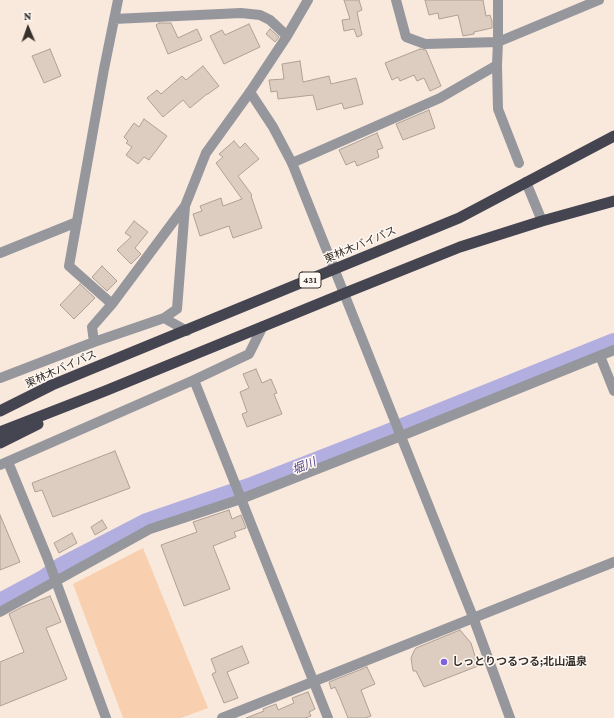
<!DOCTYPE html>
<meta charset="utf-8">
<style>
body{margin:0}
#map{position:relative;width:614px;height:718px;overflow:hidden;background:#f9e9dd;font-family:"Crimson Pro",serif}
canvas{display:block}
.north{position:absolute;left:8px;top:8px;width:40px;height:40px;-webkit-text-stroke:3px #fff8f3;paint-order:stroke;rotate:358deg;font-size:11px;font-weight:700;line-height:16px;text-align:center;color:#37312c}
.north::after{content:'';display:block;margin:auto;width:14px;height:18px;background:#37312c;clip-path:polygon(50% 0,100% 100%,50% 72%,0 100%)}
</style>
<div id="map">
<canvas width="614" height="718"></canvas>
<div class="north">N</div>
</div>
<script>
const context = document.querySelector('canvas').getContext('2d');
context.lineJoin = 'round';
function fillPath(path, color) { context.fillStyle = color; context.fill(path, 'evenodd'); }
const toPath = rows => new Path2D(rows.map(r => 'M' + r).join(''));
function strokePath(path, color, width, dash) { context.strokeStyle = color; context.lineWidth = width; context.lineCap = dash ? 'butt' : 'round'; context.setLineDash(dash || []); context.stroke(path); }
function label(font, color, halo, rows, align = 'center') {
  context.font = font + ' "Crimson Pro","Noto Sans JP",serif'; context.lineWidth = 3; context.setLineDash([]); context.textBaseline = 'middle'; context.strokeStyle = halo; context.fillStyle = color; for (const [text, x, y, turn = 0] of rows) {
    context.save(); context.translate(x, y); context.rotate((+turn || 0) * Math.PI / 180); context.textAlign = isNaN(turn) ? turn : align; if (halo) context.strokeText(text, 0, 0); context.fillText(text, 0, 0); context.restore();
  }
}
fillPath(toPath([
 [143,548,208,708,181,718,123,718,73,584]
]), '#f8d0af');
strokePath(toPath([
 [0,603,45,579,62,567,147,523,249,488,385,435,614,343]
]), '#b2aedf', 20);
const building = toPath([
 [344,0,359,0,362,10,357,12,362,35,357,37,354,29,344,31,342,20,350,19,344,0],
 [425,0,483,0,486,16,490,15,492,21,492,28,474,32,474,34,463,36,458,15,439,19,438,13,429,15,425,0],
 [159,23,171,23,178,38,197,29,202,40,168,54,156,25,159,23],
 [249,24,260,47,224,64,210,36,222,30,225,35,249,24],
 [270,29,279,37,275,42,266,34,270,29],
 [50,49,61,76,44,83,32,56,50,49],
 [420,49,426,50,441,86,430,91,424,78,417,81,414,75,400,81,398,77,392,80,385,63,420,49],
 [300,61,303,82,329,76,331,84,356,78,363,104,344,109,342,103,317,110,313,95,278,99,277,91,271,92,269,80,284,79,282,64,300,61],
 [203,66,219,86,208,94,207,94,190,108,183,100,163,117,147,98,157,90,161,94,182,76,186,80,203,66],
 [429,110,435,128,403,140,396,124,429,110],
 [144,119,167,136,149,160,144,157,138,164,126,155,132,147,126,143,128,141,124,137,134,123,139,127,144,119],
 [377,133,383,148,377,150,379,157,357,166,355,161,346,165,339,150,377,133],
 [234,141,240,148,245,143,259,159,238,176,252,195,251,196,262,228,233,238,229,226,200,236,193,214,202,211,200,206,221,198,223,206,242,199,216,163,223,157,219,154,234,141],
 [134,221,148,232,135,248,141,254,131,264,117,250,131,237,125,233,134,221],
 [102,266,117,281,107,291,92,277,102,266],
 [80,284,95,298,74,319,60,305,80,284],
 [256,369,262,383,271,379,277,393,274,394,282,414,247,427,242,414,247,412,240,392,249,388,243,374,256,369],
 [115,451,130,488,53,517,42,490,35,492,32,483,115,451],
 [229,510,232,519,241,515,246,528,234,532,236,537,213,546,230,589,184,606,161,545,197,532,193,522,229,510],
 [0,515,20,562,0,570,0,515],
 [102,520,107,528,95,535,91,527,102,520],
 [72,533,77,543,59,553,54,543,72,533],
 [50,596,61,622,46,628,67,679,0,706,0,662,24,652,9,614,22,607,50,596],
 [460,630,471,643,478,666,424,687,416,671,413,671,411,658,414,651,416,648,460,630],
 [242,646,249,663,227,672,238,698,224,703,212,674,216,672,211,659,242,646],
 [367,667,375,684,361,690,371,716,365,718,348,718,340,698,335,687,331,689,329,682,367,667],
 [308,692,315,709,309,712,311,716,305,718,246,718,264,711,263,709,276,704,278,710,294,703,292,698,308,692]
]);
fillPath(building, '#dccdc0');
strokePath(building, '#afa094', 1);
strokePath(toPath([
 [396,0,406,37,425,44,498,42,498,0],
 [114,19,241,13,260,15,270,20,287,36],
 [497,65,498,109,519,163],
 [292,163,440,98,497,65,498,42,599,0],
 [526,182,542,221],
 [0,253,77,222],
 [112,304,69,266,104,69,118,0],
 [164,318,177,309,185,206],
 [94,342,92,327,112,304,185,206,206,153,250,92,287,36,308,0],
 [600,356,614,391],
 [0,378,94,342,164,318,187,331],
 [194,380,328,718],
 [8,462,47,557,106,718],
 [0,465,194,380,249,354,263,326],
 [0,612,150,529,241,499,401,436,614,350],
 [222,718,614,562]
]), '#96969d', 10);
strokePath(toPath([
 [250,92,273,127,292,163,473,617,510,718]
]), '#96969d', 10);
strokePath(toPath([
 [0,411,52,385,459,218,614,136],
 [0,432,105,391,345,293,460,247,542,221,614,201],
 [0,443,38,424]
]), '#454451', 11);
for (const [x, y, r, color] of [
 [444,662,4,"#7d64df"]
]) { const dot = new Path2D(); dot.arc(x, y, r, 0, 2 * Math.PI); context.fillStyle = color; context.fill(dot); strokePath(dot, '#fff8f3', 1.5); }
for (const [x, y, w] of [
 [310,280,22]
]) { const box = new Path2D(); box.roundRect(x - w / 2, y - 8, w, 16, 3); context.fillStyle = '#fff8f3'; context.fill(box); strokePath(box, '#37312c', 1); }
label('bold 10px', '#37312c', null, [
 ["431",310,280]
]);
label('11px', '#37312c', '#fff8f3', [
 ["東林木バイパス",360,245,-23],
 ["東林木バイパス",61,369,-24]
]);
label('bold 11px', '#37312c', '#fff8f3', [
 ["しっとりつるつる;北山温泉",452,662]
], 'left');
label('italic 12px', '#504584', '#fff8f3', [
 ["堀川",304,466,-22]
]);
</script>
